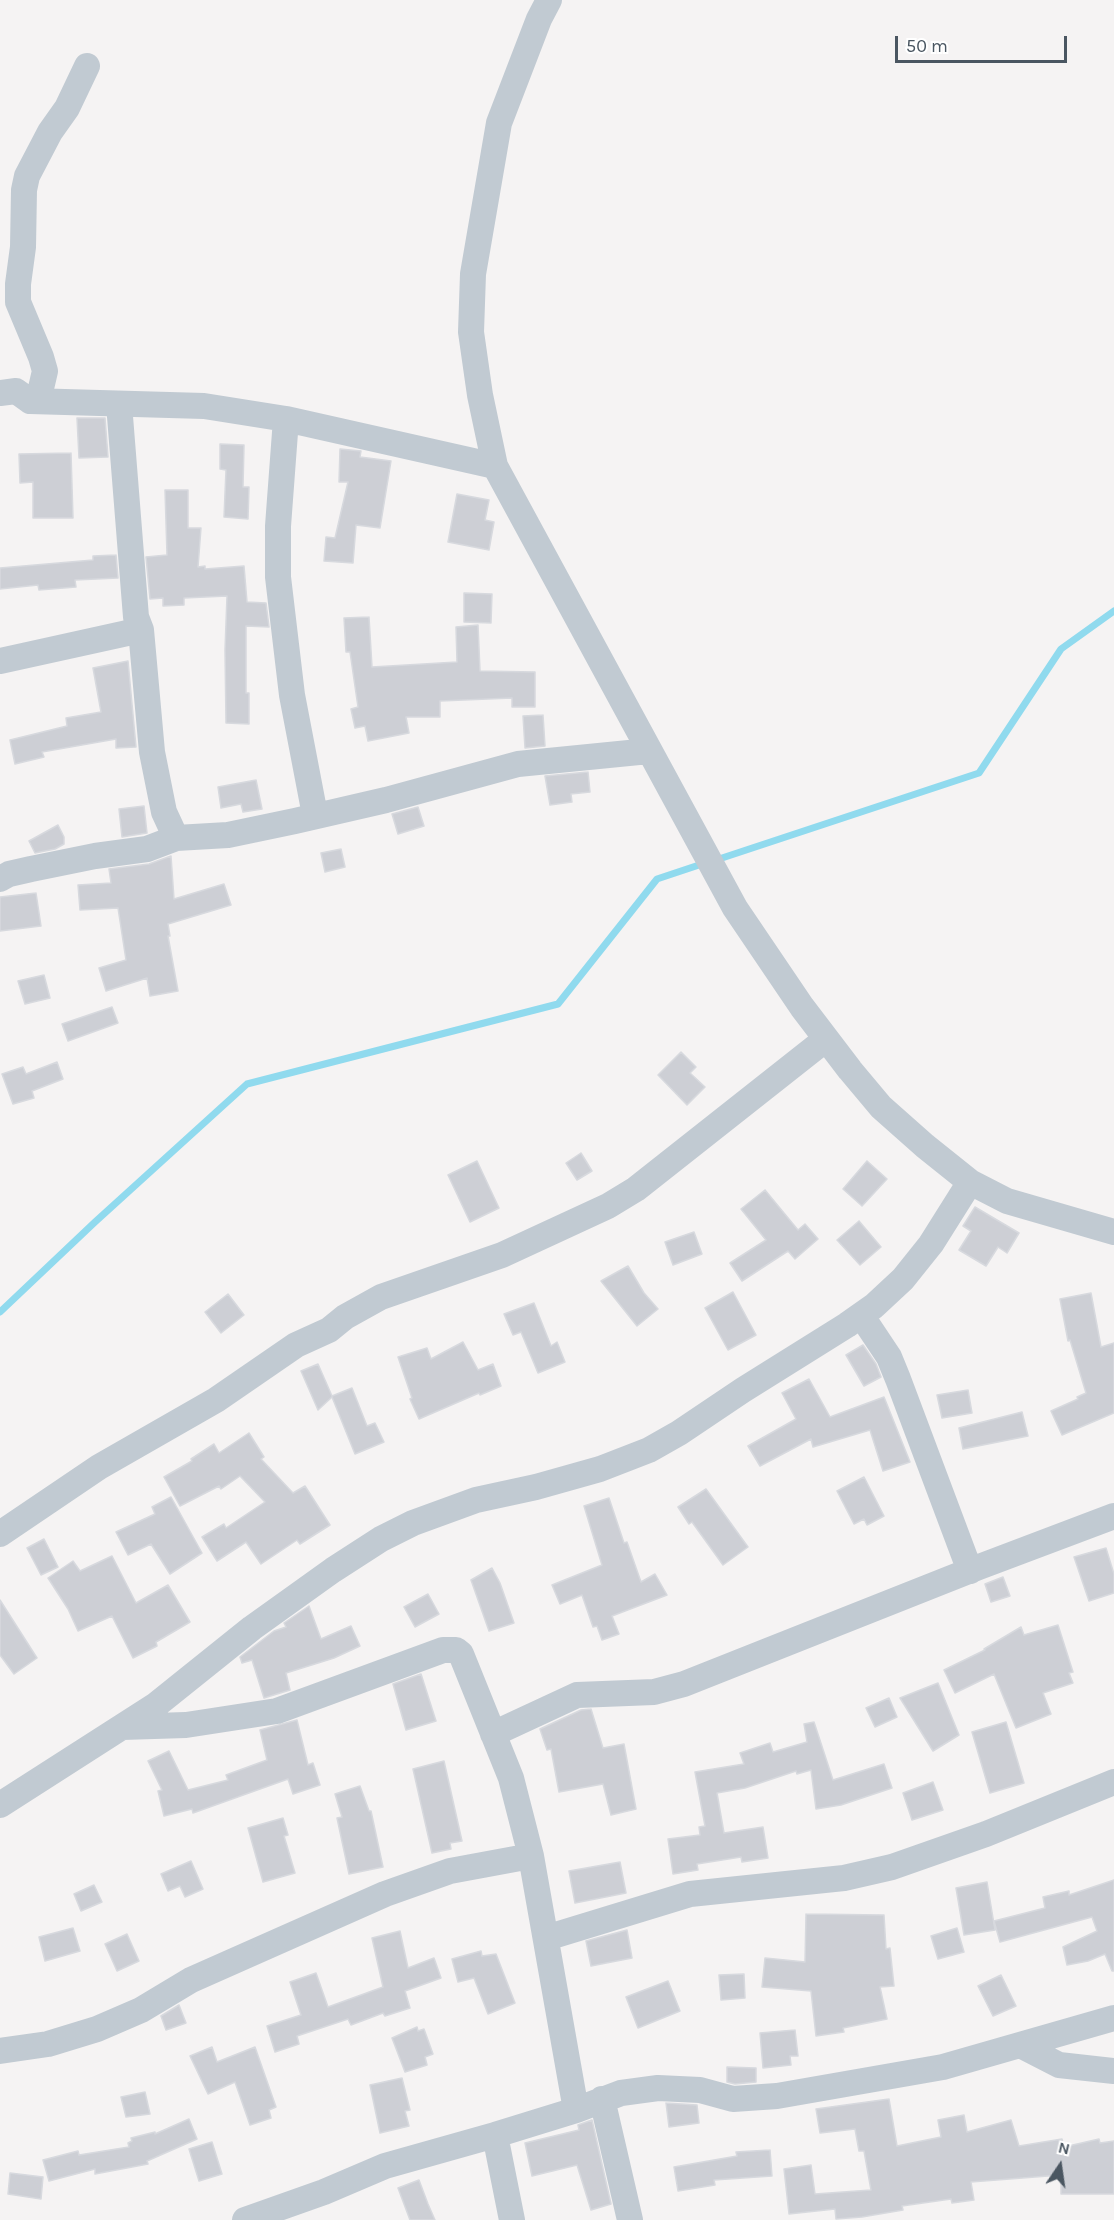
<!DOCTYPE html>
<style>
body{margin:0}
#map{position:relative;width:1114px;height:2220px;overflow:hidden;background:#f5f3f3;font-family:Karla,sans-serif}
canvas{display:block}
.north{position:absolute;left:1030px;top:2136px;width:60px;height:60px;-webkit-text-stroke:4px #fff;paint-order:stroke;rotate:13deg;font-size:16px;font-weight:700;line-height:24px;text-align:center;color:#4a5661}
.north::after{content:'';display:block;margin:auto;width:21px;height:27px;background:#4a5661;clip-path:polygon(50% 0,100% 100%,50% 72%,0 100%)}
.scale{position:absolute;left:895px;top:36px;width:172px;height:27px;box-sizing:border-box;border:3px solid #4a5661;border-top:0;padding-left:8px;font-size:18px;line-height:21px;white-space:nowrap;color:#4a5661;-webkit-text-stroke:4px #fff;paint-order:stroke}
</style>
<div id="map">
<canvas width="1114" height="2220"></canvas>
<div class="north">N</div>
<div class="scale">50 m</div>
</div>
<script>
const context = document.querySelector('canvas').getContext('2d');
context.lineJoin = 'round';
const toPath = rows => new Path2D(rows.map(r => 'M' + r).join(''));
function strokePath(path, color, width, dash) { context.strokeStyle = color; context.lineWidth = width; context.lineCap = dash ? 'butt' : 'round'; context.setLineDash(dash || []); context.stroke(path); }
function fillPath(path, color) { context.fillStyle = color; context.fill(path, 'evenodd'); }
strokePath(toPath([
 [716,860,979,773,1061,649,1114,611],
 [0,1312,95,1222,247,1084,558,1004,657,879,705,863]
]), '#90daee', 7);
const building = toPath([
 [77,418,105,418,108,457,79,458,77,418],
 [220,444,244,445,243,487,249,487,248,519,224,517,226,470,220,469,220,444],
 [340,449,361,451,360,457,391,461,380,528,356,525,353,563,324,561,326,537,335,538,348,482,339,482,340,449],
 [71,453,73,518,33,518,33,482,20,483,19,454,71,453],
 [165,490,188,490,188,528,201,528,198,567,205,566,205,569,244,566,247,602,266,603,269,627,246,626,246,693,249,693,249,724,226,723,225,650,227,596,184,598,184,605,163,606,163,598,150,599,146,557,167,555,165,490],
 [457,494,489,500,485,520,494,522,489,550,448,542,457,494],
 [116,555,118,578,75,580,76,587,39,590,38,585,0,589,0,568,93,560,93,556,116,555],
 [464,593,492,594,491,623,464,622,464,593],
 [369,617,372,667,457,662,456,627,478,625,480,671,535,672,535,707,512,707,512,698,440,701,440,717,406,717,409,733,368,741,365,726,355,728,351,709,358,707,350,652,346,652,344,618,369,617],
 [128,661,136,747,116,748,116,739,42,752,44,757,15,764,10,740,67,726,66,718,101,712,93,668,128,661],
 [543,715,545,746,525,748,523,716,543,715],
 [588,772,590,792,571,794,572,802,550,805,545,776,588,772],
 [256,780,262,809,243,812,241,804,221,808,218,787,256,780],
 [144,806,147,833,122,837,119,809,144,806],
 [418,807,424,826,398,834,392,814,418,807],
 [58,825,64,837,64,844,55,849,35,853,29,841,58,825],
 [341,849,345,867,325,872,321,853,341,849],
 [171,856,174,899,224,884,231,905,168,924,170,936,168,936,178,991,150,996,147,978,106,991,99,968,126,960,118,908,80,910,78,885,111,883,109,869,149,864,171,856],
 [36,893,41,926,0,931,0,897,36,893],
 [44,975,50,998,25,1004,18,981,44,975],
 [112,1007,118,1023,68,1041,62,1024,112,1007],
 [681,1052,696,1067,690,1073,705,1087,687,1105,658,1075,681,1052],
 [57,1062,63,1079,32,1091,34,1098,13,1104,2,1074,23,1067,26,1074,57,1062],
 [581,1153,592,1171,577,1180,566,1163,581,1153],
 [477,1161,499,1208,470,1222,448,1175,477,1161],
 [867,1161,887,1179,862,1206,843,1189,867,1161],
 [765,1190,798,1230,805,1224,818,1239,795,1259,788,1251,742,1281,730,1263,766,1240,741,1209,765,1190],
 [975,1207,1019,1233,1007,1253,998,1247,986,1266,959,1250,971,1231,963,1226,975,1207],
 [859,1221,881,1247,860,1265,837,1240,859,1221],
 [694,1232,702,1254,673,1265,665,1242,694,1232],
 [628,1266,644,1293,658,1309,637,1326,601,1281,628,1266],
 [733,1292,756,1335,728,1350,705,1308,733,1292],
 [1091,1293,1101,1347,1114,1343,1114,1413,1062,1435,1051,1411,1078,1399,1077,1397,1086,1393,1070,1340,1068,1341,1060,1299,1091,1293],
 [228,1294,244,1315,221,1333,205,1312,228,1294],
 [534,1303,551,1346,557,1342,565,1362,538,1373,521,1332,513,1335,504,1314,534,1303],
 [463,1342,478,1370,493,1364,501,1386,480,1395,479,1393,419,1419,410,1399,412,1398,398,1357,427,1348,431,1359,463,1342],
 [863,1345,876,1364,881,1377,864,1386,846,1355,863,1345],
 [318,1364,332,1396,352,1388,367,1426,375,1423,384,1442,355,1454,332,1397,318,1410,301,1371,318,1364],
 [809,1379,830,1417,884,1397,910,1462,883,1471,870,1430,813,1447,811,1439,760,1466,748,1446,796,1419,782,1393,809,1379],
 [968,1390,972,1413,942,1418,937,1395,968,1390],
 [1022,1412,1028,1436,963,1449,959,1428,1022,1412],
 [249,1433,264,1457,261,1459,293,1493,305,1486,330,1525,300,1544,297,1540,261,1564,246,1542,217,1561,202,1537,224,1524,226,1528,265,1502,240,1476,221,1489,219,1486,180,1506,164,1477,192,1461,191,1459,214,1444,219,1453,249,1433],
 [864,1477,884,1516,867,1525,864,1519,854,1524,837,1491,864,1477],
 [706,1489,748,1547,723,1565,692,1522,689,1524,678,1507,706,1489],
 [171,1497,202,1553,170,1574,151,1544,128,1555,116,1532,155,1514,152,1507,171,1497],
 [609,1498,624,1543,627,1542,641,1582,655,1574,667,1595,612,1616,619,1634,602,1640,597,1626,593,1627,582,1595,560,1604,552,1585,602,1565,584,1506,609,1498],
 [44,1539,58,1567,41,1575,27,1548,44,1539],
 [1106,1548,1114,1574,1114,1593,1089,1601,1074,1557,1106,1548],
 [112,1556,136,1603,168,1585,190,1622,156,1642,157,1646,133,1658,112,1616,78,1631,68,1609,48,1578,73,1561,80,1571,112,1556],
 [492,1568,500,1583,514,1623,489,1631,471,1580,492,1568],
 [1003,1577,1010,1596,991,1602,985,1584,1003,1577],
 [428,1594,439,1614,415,1627,404,1607,428,1594],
 [0,1600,37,1658,14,1674,0,1655,0,1600],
 [309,1606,321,1639,351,1626,360,1646,334,1658,286,1673,290,1690,264,1698,252,1660,242,1663,240,1657,274,1631,286,1627,284,1623,309,1606],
 [1058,1625,1073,1672,1069,1673,1073,1683,1043,1693,1051,1714,1016,1728,994,1674,955,1693,944,1670,985,1650,984,1649,1021,1627,1024,1635,1058,1625],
 [421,1674,436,1721,406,1730,393,1684,421,1674],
 [938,1683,959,1735,933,1751,900,1698,938,1683],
 [889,1698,897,1717,875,1727,866,1708,889,1698],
 [591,1709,603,1748,624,1744,636,1809,611,1815,603,1784,559,1792,551,1749,547,1750,540,1729,581,1710,591,1709],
 [297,1720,308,1765,313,1763,320,1785,293,1794,288,1779,193,1813,192,1809,164,1816,158,1791,162,1790,148,1761,169,1751,188,1790,228,1780,226,1775,267,1760,260,1730,297,1720],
 [814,1722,833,1780,884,1764,892,1788,841,1805,816,1809,811,1770,797,1774,796,1771,745,1788,717,1793,724,1833,763,1827,768,1858,742,1862,741,1857,697,1864,698,1870,673,1874,668,1839,700,1835,699,1827,705,1826,695,1772,744,1764,740,1753,770,1743,773,1752,807,1742,804,1724,814,1722],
 [1006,1722,1024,1783,990,1793,972,1732,1006,1722],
 [444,1761,462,1841,450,1843,451,1849,432,1853,413,1769,444,1761],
 [933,1782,943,1810,912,1820,903,1793,933,1782],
 [360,1786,369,1811,371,1811,383,1867,349,1874,337,1818,342,1817,335,1794,360,1786],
 [283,1818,288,1835,284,1836,295,1873,263,1882,248,1828,283,1818],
 [191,1861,203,1889,185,1897,180,1886,168,1891,161,1874,191,1861],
 [620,1862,626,1893,575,1903,569,1871,620,1862],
 [1114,1880,1114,1971,1112,1971,1105,1954,1088,1961,1067,1965,1063,1947,1097,1931,1092,1917,1000,1942,994,1921,1045,1908,1043,1897,1069,1891,1069,1895,1114,1880],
 [987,1882,995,1930,964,1935,956,1888,987,1882],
 [94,1885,102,1902,81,1911,74,1894,94,1885],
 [806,1914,884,1915,886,1949,890,1948,894,1986,880,1987,887,2019,843,2028,844,2032,816,2036,811,1991,762,1987,765,1958,805,1962,806,1914],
 [73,1928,80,1951,45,1961,39,1937,73,1928],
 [957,1928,964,1952,938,1959,931,1936,957,1928],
 [627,1930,632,1958,591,1966,586,1941,627,1930],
 [400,1931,408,1968,434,1958,441,1978,405,1991,410,2008,385,2016,383,2013,351,2025,348,2019,297,2036,299,2044,275,2052,267,2026,301,2015,290,1982,316,1973,328,2007,383,1987,372,1938,400,1931],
 [127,1934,139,1961,117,1971,105,1944,127,1934],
 [481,1951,482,1956,496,1954,515,2003,488,2014,474,1978,458,1982,452,1959,481,1951],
 [744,1974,745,1998,721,2000,719,1975,744,1974],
 [1001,1975,1016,2006,993,2016,978,1986,1001,1975],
 [668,1981,680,2011,638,2028,626,1997,668,1981],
 [179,2005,186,2023,166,2030,161,2016,179,2005],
 [417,2027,418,2031,424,2029,433,2054,425,2057,427,2065,405,2072,392,2038,417,2027],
 [795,2030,798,2056,790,2056,791,2065,763,2068,760,2033,795,2030],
 [212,2047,217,2062,255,2047,276,2107,269,2110,271,2118,250,2125,235,2082,208,2094,190,2056,212,2047],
 [727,2067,756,2068,756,2082,735,2084,727,2082,727,2067],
 [402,2078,410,2110,405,2111,409,2126,380,2133,370,2085,402,2078],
 [145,2092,150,2114,126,2117,121,2097,145,2092],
 [889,2099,897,2146,941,2137,938,2120,964,2115,967,2132,1011,2120,1019,2146,1062,2139,1064,2147,1099,2139,1100,2143,1114,2141,1114,2194,1061,2194,1061,2175,971,2182,974,2200,952,2203,951,2199,902,2206,903,2210,862,2217,836,2219,835,2209,789,2214,784,2169,811,2165,815,2194,871,2190,864,2151,859,2151,855,2129,820,2133,816,2109,889,2099],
 [666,2103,697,2105,699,2123,669,2127,666,2103],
 [189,2119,197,2139,147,2161,148,2164,95,2174,95,2169,49,2181,43,2160,78,2151,79,2155,129,2147,128,2143,132,2141,131,2138,155,2132,155,2134,189,2119],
 [592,2120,611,2204,591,2210,577,2165,532,2176,525,2143,579,2130,578,2125,592,2120],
 [212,2142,222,2174,199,2181,189,2149,212,2142],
 [770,2150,772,2176,714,2180,715,2185,678,2191,674,2167,737,2156,736,2152,770,2150],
 [10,2173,43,2177,41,2199,8,2194,10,2173],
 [419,2180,428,2204,435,2220,410,2220,398,2188,419,2180]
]);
fillPath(building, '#cdcfd5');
strokePath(building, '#d7d9de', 1.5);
strokePath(toPath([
 [549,0,539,19,499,123,473,274,471,332,480,395,495,466,735,908,802,1007,850,1070,881,1107,925,1146,970,1182,1007,1201,1114,1232],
 [0,393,16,391,30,401,204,406,286,419,495,466],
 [30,401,39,397,45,371,41,357,18,302,18,284,23,247,24,190,27,176,50,132,67,108,87,66],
 [119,404,136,617,141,630,152,752,164,812,176,838],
 [286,419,278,526,278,577,292,695,315,815],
 [0,661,141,630],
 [0,879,9,874,31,869,95,856,147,849,176,838,228,835,295,821,386,800,518,764,649,751],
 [861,1315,889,1357,898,1379,970,1571],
 [0,1534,99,1467,216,1400,296,1345,329,1330,345,1317,381,1297,502,1255,608,1206,636,1189,826,1039],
 [122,1727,186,1725,277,1711,443,1650,456,1650,461,1654,511,1778,531,1856,576,2110],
 [493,1734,577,1695,654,1692,684,1684,979,1567,1114,1516],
 [0,1805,156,1705,252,1628,333,1570,381,1539,413,1523,476,1500,536,1487,600,1469,649,1450,679,1433,743,1390,847,1325,874,1306,903,1279,931,1244,970,1182],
 [546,1938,690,1894,844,1878,892,1867,986,1834,1114,1782],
 [1022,2046,1059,2065,1114,2071],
 [0,2051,48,2044,97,2029,141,2010,191,1980,385,1894,450,1871,531,1856],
 [602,2099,630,2220],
 [495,2135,512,2220],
 [245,2220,324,2192,385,2166,495,2135,576,2110,621,2093,658,2088,700,2090,733,2099,777,2096,943,2067,1114,2018]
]), '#c1cad2', 26);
</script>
